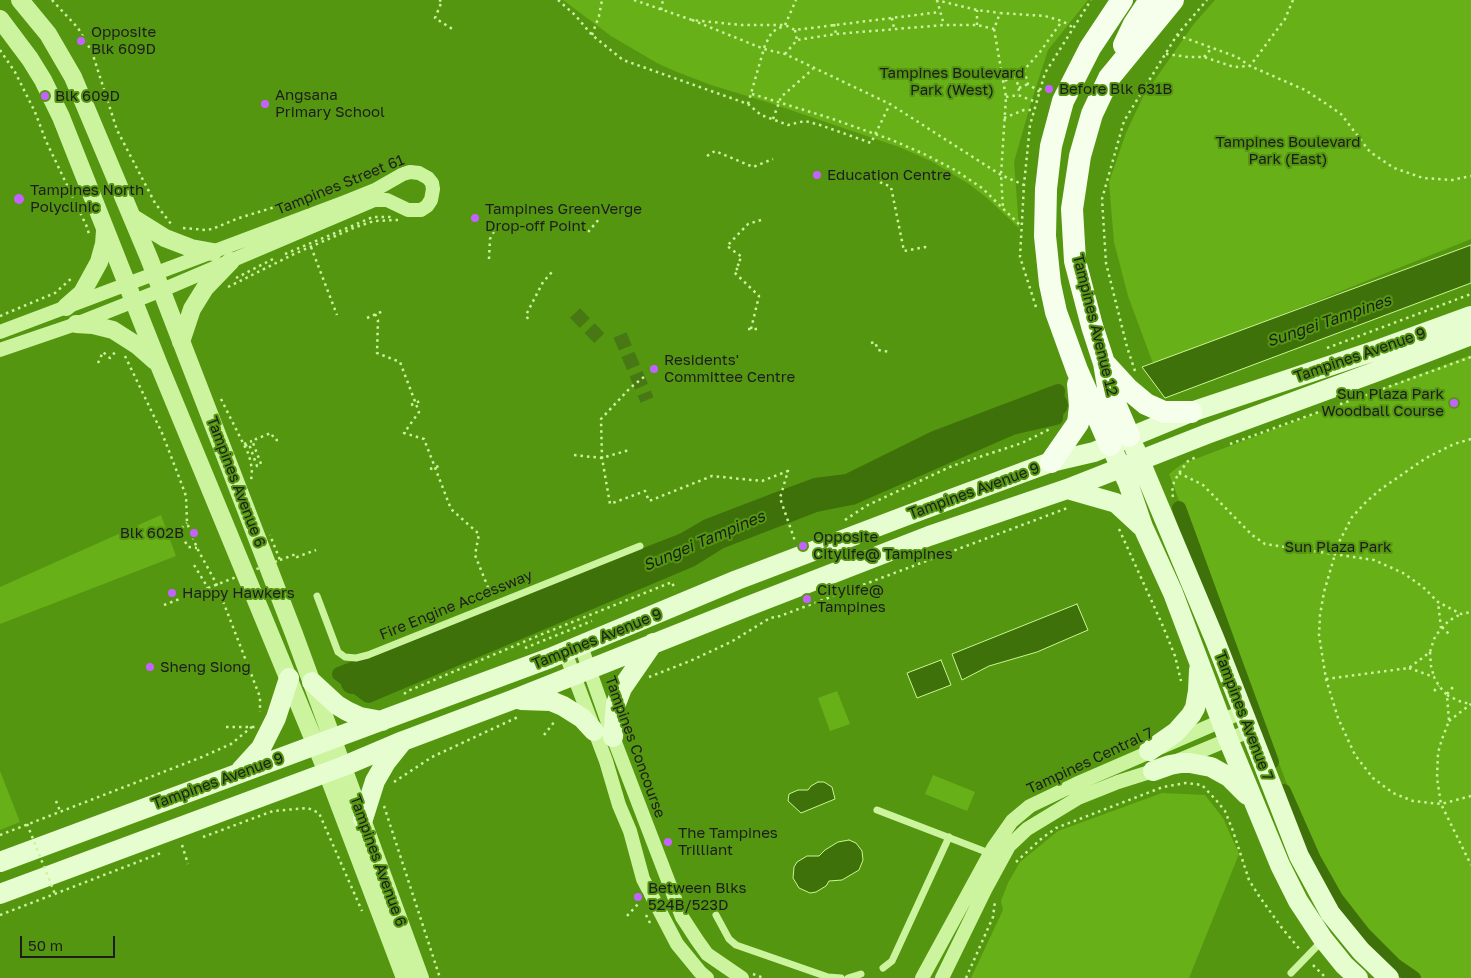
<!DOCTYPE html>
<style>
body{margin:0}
#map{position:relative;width:1471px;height:978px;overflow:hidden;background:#559610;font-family:"Golos Text",sans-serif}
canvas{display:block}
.scale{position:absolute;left:20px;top:936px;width:95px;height:22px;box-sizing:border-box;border:2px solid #1d1d1d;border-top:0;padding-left:6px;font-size:15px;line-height:18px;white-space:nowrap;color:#1d1d1d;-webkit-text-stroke:4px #559610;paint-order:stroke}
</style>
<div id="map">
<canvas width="1471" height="978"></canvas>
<div class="scale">50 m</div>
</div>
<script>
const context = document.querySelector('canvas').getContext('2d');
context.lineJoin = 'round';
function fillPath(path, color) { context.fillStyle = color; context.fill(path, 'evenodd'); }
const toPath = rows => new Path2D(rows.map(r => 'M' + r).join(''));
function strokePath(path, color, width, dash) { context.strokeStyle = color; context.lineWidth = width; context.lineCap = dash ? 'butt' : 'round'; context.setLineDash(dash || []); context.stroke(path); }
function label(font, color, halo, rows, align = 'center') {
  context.font = font + ' "Golos Text",sans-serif'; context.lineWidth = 4; context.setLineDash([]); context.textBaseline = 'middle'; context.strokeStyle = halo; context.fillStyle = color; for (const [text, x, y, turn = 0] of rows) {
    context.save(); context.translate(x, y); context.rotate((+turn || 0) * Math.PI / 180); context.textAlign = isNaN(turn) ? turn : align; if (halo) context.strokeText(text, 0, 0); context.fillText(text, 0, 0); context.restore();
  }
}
fillPath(toPath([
 [563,0,1088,0,1048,50,1030,106,1014,162,1019,228,987,198,969,184,931,161,899,147,767,102,711,85,677,72,657,63,611,36],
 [1215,0,1471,0,1471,239,1154,366,1128,296,1114,242,1109,182,1126,133,1143,97,1193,25],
 [1471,355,1471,978,1419,978,1382,949,1363,928,1338,895,1319,863,1301,821,1169,474,1182,464],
 [161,515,176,556,0,624,0,587],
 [837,691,850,724,830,731,818,698],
 [0,771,20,822,0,830],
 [933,775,975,792,967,811,925,794],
 [1162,793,1205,795,1223,818,1239,854,1189,978,971,978,1003,910,1001,901,1008,883,1020,862,1058,831]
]), '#68b018');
const water = toPath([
 [1471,245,1471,283,1165,398,1142,367,1471,245],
 [1077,604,1088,630,1037,652,989,666,962,680,952,654,1077,604],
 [941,660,951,685,917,698,907,673,941,660],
 [818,782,824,782,832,787,835,799,801,813,788,801,789,794,798,790,808,790,811,786,818,782],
 [849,840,856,843,862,851,863,860,859,870,842,880,829,881,826,886,816,892,810,893,799,888,793,878,794,867,797,862,807,856,819,856,825,850,838,842,849,840]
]);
fillPath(water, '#3e710a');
strokePath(water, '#c8f791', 1);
strokePath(toPath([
 [1058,391,1056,418,1012,428,852,498,816,505,720,542,691,560,368,696,339,674,683,540,707,526,780,498,815,485,847,481,934,438,1058,391],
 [1179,508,1272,762],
 [1284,791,1314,859,1336,898,1364,934,1395,965,1414,978]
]), '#3e710a', 14);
strokePath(toPath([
 [352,683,684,552,712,536,789,505,820,500,881,476,939,448,1057,405]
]), '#3e710a', 22);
strokePath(toPath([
 [575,313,604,343],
 [620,335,647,400]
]), '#477813', 14, [14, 7]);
strokePath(toPath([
 [52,0,78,28,92,52,117,130,155,203,171,224],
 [439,0,442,1,435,18,454,30],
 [558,0,575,15,592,35,623,60,748,104,761,115,788,125,805,121,820,125,871,143,890,104],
 [634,0,692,20,741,25,785,25,795,30,940,12],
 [936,0,977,10,1000,13],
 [937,0,944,25],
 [661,10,663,0],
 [892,18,894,28],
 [692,20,764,49,785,54,890,104,1001,175,1024,185],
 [834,24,836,34],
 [977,25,977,10],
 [994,29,1006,97,1001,175,1003,208],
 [795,30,797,40],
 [592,35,599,16,602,0],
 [1177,35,1237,57,1250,66,1305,90,1328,105,1341,114,1370,152,1394,168,1423,178,1452,180,1471,176],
 [0,50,15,72,35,112,46,141,87,227,89,234],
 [785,54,797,40,836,34,944,25,977,25,994,29,1000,13,1045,16,1062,21,1074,28],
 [1166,54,1188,57,1204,57,1234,67,1250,66,1285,19,1293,0],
 [1204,57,1211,49],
 [1024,70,1028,84,1040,92],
 [1015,76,1019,88,1018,95],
 [1005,81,1024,70,1040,52,1062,21],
 [1019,88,1028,84],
 [752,94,830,118,892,140,924,154,955,170,982,188,1022,227],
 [1006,97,1018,95,1036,102],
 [748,104,765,45,772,32,785,25,796,0],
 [1004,118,1024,110,1034,110],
 [773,119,781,97,813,69],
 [707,156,715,151,753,167,773,159],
 [880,182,891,187,904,251,925,247,928,249],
 [183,228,206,230,212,229,239,218,314,195,380,171],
 [588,232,600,218],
 [311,247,337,315],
 [285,254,373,217,392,217],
 [489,259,490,239,497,225],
 [236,278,273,259],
 [228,287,294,254,356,227,374,221,398,220],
 [1036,307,1020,257,1024,185,1030,125,1045,73,1091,0],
 [375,314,378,320,377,353,400,362,419,412,404,433,424,439,451,509,479,534,475,555,489,590],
 [0,316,55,293,73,277],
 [367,318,383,311],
 [528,319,526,315,543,282,552,272],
 [748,329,758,329],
 [751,329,759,296,734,272,740,266,737,264,742,257,727,246,748,224,761,220],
 [871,343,875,342,878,350,890,352],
 [1327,348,1471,294],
 [125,356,162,433,179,477,186,496,187,523,197,548,216,583,260,697,260,712],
 [98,363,103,352,110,358,117,350],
 [1135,371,1127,347,1106,263,1102,199,1124,121,1177,35,1207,0],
 [644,377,630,388,601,419,602,458,610,504,645,491,649,501,712,476,762,481,788,471,780,498,795,541],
 [221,399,249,455,252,469,251,482],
 [411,405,420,401],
 [1471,439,1454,444,1426,458,1381,489,1366,502,1352,517,1338,544,1324,592,1320,615,1319,635,1326,679,1338,718,1355,755,1373,778,1393,793,1413,801,1441,804,1471,796],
 [244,444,252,441],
 [1230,444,1471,357],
 [245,446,249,444,257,466,261,464,253,443,256,439,271,433,275,440,281,440],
 [574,455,602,458,629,450],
 [430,469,439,466],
 [1179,473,1203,485,1252,535,1265,544,1374,560,1403,573,1423,587,1438,602,1461,614,1471,612],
 [1173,497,1172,492,1174,482,1179,473,1188,461,1196,457],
 [845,520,866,506,952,466,1022,443,1052,428],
 [1119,529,1162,624,1175,656,1181,681],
 [182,536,188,547,197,548],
 [177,538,182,536,182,528,187,523],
 [280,560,296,554,297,557,316,550],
 [484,592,493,588],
 [164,605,208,588,194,565],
 [1442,627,1449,634],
 [1441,628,1450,620,1461,614],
 [525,648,592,621],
 [1430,652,1431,666,1434,677],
 [1409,668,1434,677,1439,686,1447,695,1449,721,1442,739,1438,753,1437,778,1441,804,1471,865],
 [649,677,690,661,731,642,770,618,780,616,1070,507],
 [1326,679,1409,668,1430,652,1434,639,1441,628,1438,602],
 [1434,691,1439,686],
 [404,694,408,691,540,635,672,582,675,590],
 [1447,694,1453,687],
 [1447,695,1459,701,1470,704],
 [1449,721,1471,704],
 [226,727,255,727],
 [544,735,555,721],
 [394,782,432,757,520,716],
 [56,801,60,811],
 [384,806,440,978],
 [0,835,202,757,231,744,253,726],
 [203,837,273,811,308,808,319,813,362,911],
 [182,845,188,864],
 [1016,862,1041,839,1056,828,1163,787,1186,783,1202,785,1216,800,1225,811,1233,831,1249,880,1259,896,1282,928,1301,951],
 [0,915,161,853],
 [646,915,651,925],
 [627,916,640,902],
 [1313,965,1326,978],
 [753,974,764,978],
 [966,978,993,917,995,901]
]), '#ccf49f', 2.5, [2.5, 4]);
strokePath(toPath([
 [317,596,338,652,345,657,356,658,368,655,640,546],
 [877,810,989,853],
 [716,915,729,939,736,945,828,977,841,978],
 [883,968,892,961,949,837],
 [1291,973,1322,941],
 [848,978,861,974]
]), '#ccf49f', 7);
strokePath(toPath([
 [0,332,345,202,375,190,403,174,410,172,419,173,428,178,432,183,433,189,431,200,427,206,421,210,408,210,387,200,374,200,167,288,76,324,0,350],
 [581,646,613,737,682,917,697,940,707,954,742,978],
 [565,652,606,761,619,805,630,831,643,879,677,944,700,972,707,978],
 [922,978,993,848,1012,821,1030,806,1076,784,1242,712],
 [942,978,985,890,1009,846,1027,829,1078,798,1118,782,1153,771,1249,731]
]), '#ccf49f', 14);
strokePath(toPath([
 [20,0,48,34,73,77,149,258,294,634,420,978],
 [0,19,30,59,43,80,61,117,159,365,327,772,405,978],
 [133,218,165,238,191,248,213,252],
 [66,307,82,293,99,262,104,244,105,231],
 [76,324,93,325,113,330,138,346,155,361],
 [181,342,192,309,205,288,231,261]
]), '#ccf49f', 18);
strokePath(toPath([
 [1135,449,1215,640,1299,856,1330,913,1361,951,1389,978],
 [1115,455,1128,483,1143,527,1173,593,1228,739,1280,865,1298,901,1323,939,1344,965,1358,978],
 [1067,489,1116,503,1141,526],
 [312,682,337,705,347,711,360,717,382,721],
 [521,700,551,701,563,706,582,718,594,731],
 [613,737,616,704,622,688,653,643],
 [1149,751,1176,732,1191,715,1195,708,1198,691,1199,670],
 [241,770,261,748,276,718,289,678],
 [1153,771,1170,765,1181,763,1190,763,1211,767,1229,777,1247,795],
 [363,819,375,781,386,762,402,742],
 [0,862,550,658,737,580,908,515,1051,462,1094,452,1191,412,1383,348,1471,316],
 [0,894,344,766,403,741,512,700,746,607,929,536,1067,489,1207,434,1375,372,1471,335]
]), '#e6fdcf', 20);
strokePath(toPath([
 [1124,45,1134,24,1150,0],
 [1105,364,1128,389,1146,404,1164,412,1191,412],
 [1129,436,1108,387,1104,363,1092,326,1075,261,1072,209,1080,156,1092,114,1109,78,1173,0],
 [1110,445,1077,370,1056,312,1050,284,1045,236,1046,189,1051,146,1063,101,1090,48,1122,0],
 [1051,462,1078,423,1080,406,1078,384]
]), '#f5ffec', 22);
strokePath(toPath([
 [208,588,280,560,270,535],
 [27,824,55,894]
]), '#ccf49f', 2.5, [2.5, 4]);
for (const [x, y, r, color] of [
 [81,41,5,"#c562ff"],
 [1049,89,5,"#c562ff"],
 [45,96,5,"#c562ff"],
 [265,104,5,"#c562ff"],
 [817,175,5,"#c562ff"],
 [19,199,6,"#c562ff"],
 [475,218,5,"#c562ff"],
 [654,369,5,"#c562ff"],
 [1454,403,5,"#c562ff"],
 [194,533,5,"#c562ff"],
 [803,546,5,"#c562ff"],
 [172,593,5,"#c562ff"],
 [807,599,5,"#c562ff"],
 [150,667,5,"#c562ff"],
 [668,842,5,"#c562ff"],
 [638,897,5,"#c562ff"]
]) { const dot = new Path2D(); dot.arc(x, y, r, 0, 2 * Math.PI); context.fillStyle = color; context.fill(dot); strokePath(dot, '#559610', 2); }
label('15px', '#1d1d1d', '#559610', [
 ["Opposite",91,32],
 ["Blk 609D",91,49],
 ["Before Blk 631B",1059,89],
 ["Angsana",275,95],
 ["Primary School",275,112],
 ["Blk 609D",55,96],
 ["Education Centre",827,175],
 ["Tampines North",30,190],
 ["Polyclinic",30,207],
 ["Tampines GreenVerge",485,209],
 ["Drop-off Point",485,226],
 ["Residents'",664,360],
 ["Committee Centre",664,377],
 ["Sun Plaza Park",1444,394,"right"],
 ["Woodball Course",1444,411,"right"],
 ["Blk 602B",184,533,"right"],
 ["Opposite",813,537],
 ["Citylife@ Tampines",813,554],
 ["Citylife@",817,590],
 ["Tampines",817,607],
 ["Happy Hawkers",182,593],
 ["Sheng Siong",160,667],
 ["The Tampines",678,833],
 ["Trilliant",678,850],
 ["Between Blks",648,888],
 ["524B/523D",648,905]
], 'left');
label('15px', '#1c1d1a', '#559610', [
 ["Tampines Boulevard",952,73],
 ["Park (West)",952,90],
 ["Tampines Boulevard",1288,142],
 ["Park (East)",1288,159],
 ["Sun Plaza Park",1338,547]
]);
label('15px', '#1d1d1d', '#559610', [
 ["Tampines Street 61",340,185,-22],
 ["Tampines Avenue 12",1095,325,76],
 ["Tampines Avenue 9",1360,355,-19],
 ["Tampines Avenue 6",236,482,69],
 ["Tampines Avenue 9",974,491,-20],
 ["Fire Engine Accessway",456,605,-22],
 ["Tampines Avenue 9",597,639,-22],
 ["Tampines Avenue 7",1244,716,69],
 ["Tampines Concourse",635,747,70],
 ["Tampines Central 7",1090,761,-25],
 ["Tampines Avenue 9",218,781,-20],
 ["Tampines Avenue 6",378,861,70]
]);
label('italic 16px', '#1b1d19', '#559610', [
 ["Sungei Tampines",1329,321,-19],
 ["Sungei Tampines",704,541,-23]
]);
</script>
